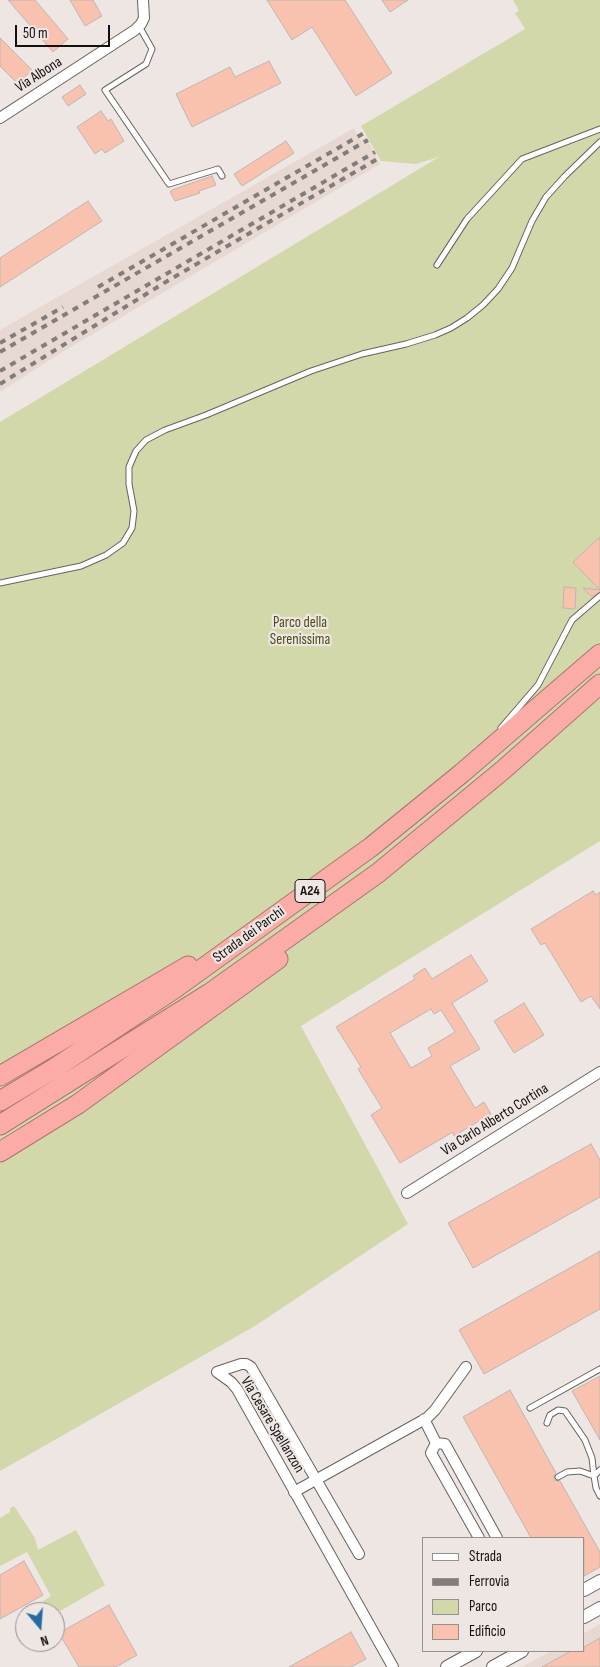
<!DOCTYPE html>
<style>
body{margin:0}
#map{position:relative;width:600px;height:1667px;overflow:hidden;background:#eee6e3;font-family:"Sofia Sans Condensed",sans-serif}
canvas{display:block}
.legend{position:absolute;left:422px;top:1537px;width:162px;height:115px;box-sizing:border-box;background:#eee6e3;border:1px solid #96908e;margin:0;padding:6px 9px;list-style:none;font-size:15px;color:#13100f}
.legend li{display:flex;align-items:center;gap:10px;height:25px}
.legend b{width:25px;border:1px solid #96908e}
.north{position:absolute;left:15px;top:1602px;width:50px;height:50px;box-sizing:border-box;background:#eee6e3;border:1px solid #96908e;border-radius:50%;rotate:162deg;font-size:14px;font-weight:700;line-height:20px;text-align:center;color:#13100f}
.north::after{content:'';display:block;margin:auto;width:18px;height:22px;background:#266ca1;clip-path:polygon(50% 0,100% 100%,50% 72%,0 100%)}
.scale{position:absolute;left:15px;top:25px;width:95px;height:22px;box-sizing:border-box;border:2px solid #13100f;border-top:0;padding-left:6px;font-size:15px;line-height:18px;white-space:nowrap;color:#13100f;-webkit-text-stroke:4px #eee6e3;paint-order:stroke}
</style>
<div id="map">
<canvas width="600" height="1667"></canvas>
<ul class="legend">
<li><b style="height:6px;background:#fff"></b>Strada</li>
<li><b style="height:6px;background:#827c7a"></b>Ferrovia</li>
<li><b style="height:14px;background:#d2d8a9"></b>Parco</li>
<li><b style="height:14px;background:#f9c2ae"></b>Edificio</li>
</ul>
<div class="north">N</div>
<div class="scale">50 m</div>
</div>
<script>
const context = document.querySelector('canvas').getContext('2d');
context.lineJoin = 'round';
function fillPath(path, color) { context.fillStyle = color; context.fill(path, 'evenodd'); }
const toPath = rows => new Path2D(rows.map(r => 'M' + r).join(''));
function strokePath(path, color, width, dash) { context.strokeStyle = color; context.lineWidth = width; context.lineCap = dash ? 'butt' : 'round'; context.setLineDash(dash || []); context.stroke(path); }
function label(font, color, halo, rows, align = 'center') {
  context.font = font + ' "Sofia Sans Condensed",sans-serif'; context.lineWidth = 4.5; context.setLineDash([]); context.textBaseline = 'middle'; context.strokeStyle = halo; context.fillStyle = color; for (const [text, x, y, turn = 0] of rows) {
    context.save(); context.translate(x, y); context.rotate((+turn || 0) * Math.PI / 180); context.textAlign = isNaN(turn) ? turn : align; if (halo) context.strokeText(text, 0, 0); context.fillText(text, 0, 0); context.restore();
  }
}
fillPath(toPath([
 [354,128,360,140,366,137,380,164,56,356,0,392,0,330],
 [600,1624,600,1667,522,1667,551,1651,584,1651,584,1633]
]), '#e8d8d2');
fillPath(toPath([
 [513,0,600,0,600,841,301,1026,408,1224,255,1326,0,1471,0,422,439,157,416,164,381,161,361,126,525,29,515,13,519,11],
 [14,1506,35,1538,38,1550,76,1530,105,1585,55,1614,55,1612,39,1612,37,1605,51,1596,27,1552,0,1566,0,1518,10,1512,10,1508]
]), '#d2d8a9');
const building = toPath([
 [8,0,35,0,68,39,53,52,8,0],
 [70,0,93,0,102,16,85,26,70,0],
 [267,0,345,0,392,73,356,96,312,27,292,40,267,0],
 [382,0,408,0,390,12,382,0],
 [0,38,32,70,18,84,0,66,0,38],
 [269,61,281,83,192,127,176,94,230,67,235,77,269,61],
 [80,85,86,94,68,106,62,97,80,85],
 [101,111,108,121,111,119,124,141,105,153,102,149,95,154,77,127,101,111],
 [286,141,294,153,242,186,234,174,286,141],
 [212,176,216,185,199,191,200,193,175,201,170,192,172,190,212,176],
 [88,201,102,221,0,287,0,258,88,201],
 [600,537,600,592,592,597,583,588,600,590,573,562,600,537],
 [564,587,576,588,575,609,563,608,564,587],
 [593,891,596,895,600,892,600,1009,591,996,581,1002,545,943,541,945,531,929,593,891],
 [471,955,488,981,452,1003,480,1049,450,1066,475,1108,484,1102,491,1114,454,1136,453,1132,400,1163,371,1115,382,1108,358,1069,361,1067,336,1027,415,979,413,976,425,968,432,979,471,955],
 [431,1009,434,1014,441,1010,455,1032,428,1048,432,1056,411,1068,390,1033,431,1009],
 [524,1003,544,1035,514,1053,494,1021,524,1003],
 [591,1144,600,1160,600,1197,473,1268,448,1223,591,1144],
 [600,1251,600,1309,484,1374,459,1330,600,1251],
 [600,1376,600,1440,572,1391,600,1376],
 [510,1390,556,1473,554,1476,554,1480,560,1481,600,1552,600,1567,584,1576,584,1538,531,1538,463,1417,510,1390],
 [24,1561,43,1595,0,1619,0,1575,24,1561],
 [109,1605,137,1655,116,1667,79,1667,59,1633,109,1605],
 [351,1632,366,1659,351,1667,289,1667,351,1632],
 [600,1638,600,1667,542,1667,571,1651,584,1651,584,1647,600,1638]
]);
fillPath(building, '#f9c2ae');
strokePath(building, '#beb6b4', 1);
const service = toPath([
 [139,26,152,49,146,64,105,90,169,184,218,169,222,176],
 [437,265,467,219,522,159,600,129],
 [0,583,81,566,106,555,123,543,132,528,134,511,129,484,129,467,136,451,146,440,165,430,206,415,311,371,362,354,406,344,435,335,451,328,467,318,483,305,498,289,512,268,532,221,546,197,565,176,600,142],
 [501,728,538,685,572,620,600,596],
 [530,1408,600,1369],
 [547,1423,550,1415,558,1410,565,1411,585,1440,592,1458,594,1476,580,1471,567,1472,558,1477],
 [600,1470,594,1476,596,1488,600,1496]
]);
const minor = toPath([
 [0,118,135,30,141,24,144,18,143,0],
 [407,1193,600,1072],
 [217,1372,231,1382,237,1389,393,1667],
 [217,1372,241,1364,246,1364,251,1367,359,1554],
 [424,1419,436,1443,445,1444,497,1538],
 [436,1443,431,1453,479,1538],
 [294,1492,427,1418,435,1410,466,1367]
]);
const tertiary = toPath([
 [584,1590,600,1581],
 [584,1617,600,1608],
 [447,1667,476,1651],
 [493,1667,522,1651]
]);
const motorway = toPath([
 [0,1076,188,966],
 [0,1101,55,1068,174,989,371,847,462,773,600,654],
 [0,1125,210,993,378,873,503,770,600,684],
 [0,1152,78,1104,278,959]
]);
strokePath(service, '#69625f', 7);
strokePath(minor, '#69625f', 12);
strokePath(tertiary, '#69625f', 14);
strokePath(motorway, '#aa7571', 21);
strokePath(service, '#fff', 5);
strokePath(minor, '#fff', 10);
strokePath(tertiary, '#fff', 12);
strokePath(motorway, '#fbaca6', 19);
strokePath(toPath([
 [98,287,364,133],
 [0,343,63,307],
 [0,352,368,140],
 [0,371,375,152],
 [0,384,169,280,379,158]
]), '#827c7a', 4, [6, 6]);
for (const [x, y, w] of [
 [310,891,30]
]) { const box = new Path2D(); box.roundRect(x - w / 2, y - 11.5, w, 23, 4); context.fillStyle = '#eee6e3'; context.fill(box); strokePath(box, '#13100f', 1); }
label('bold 14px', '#13100f', null, [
 ["A24",310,891]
]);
label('15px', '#13100f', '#eee6e3', [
 ["Via Albona",39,75,-33],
 ["Strada dei Parchi",249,935,-36],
 ["Via Carlo Alberto Cortina",495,1120,-32],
 ["Via Cesare Spellanzon",272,1425,59]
]);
label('15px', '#4b4f14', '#eee6e3', [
 ["Parco della",300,623],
 ["Serenissima",300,640]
]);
</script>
